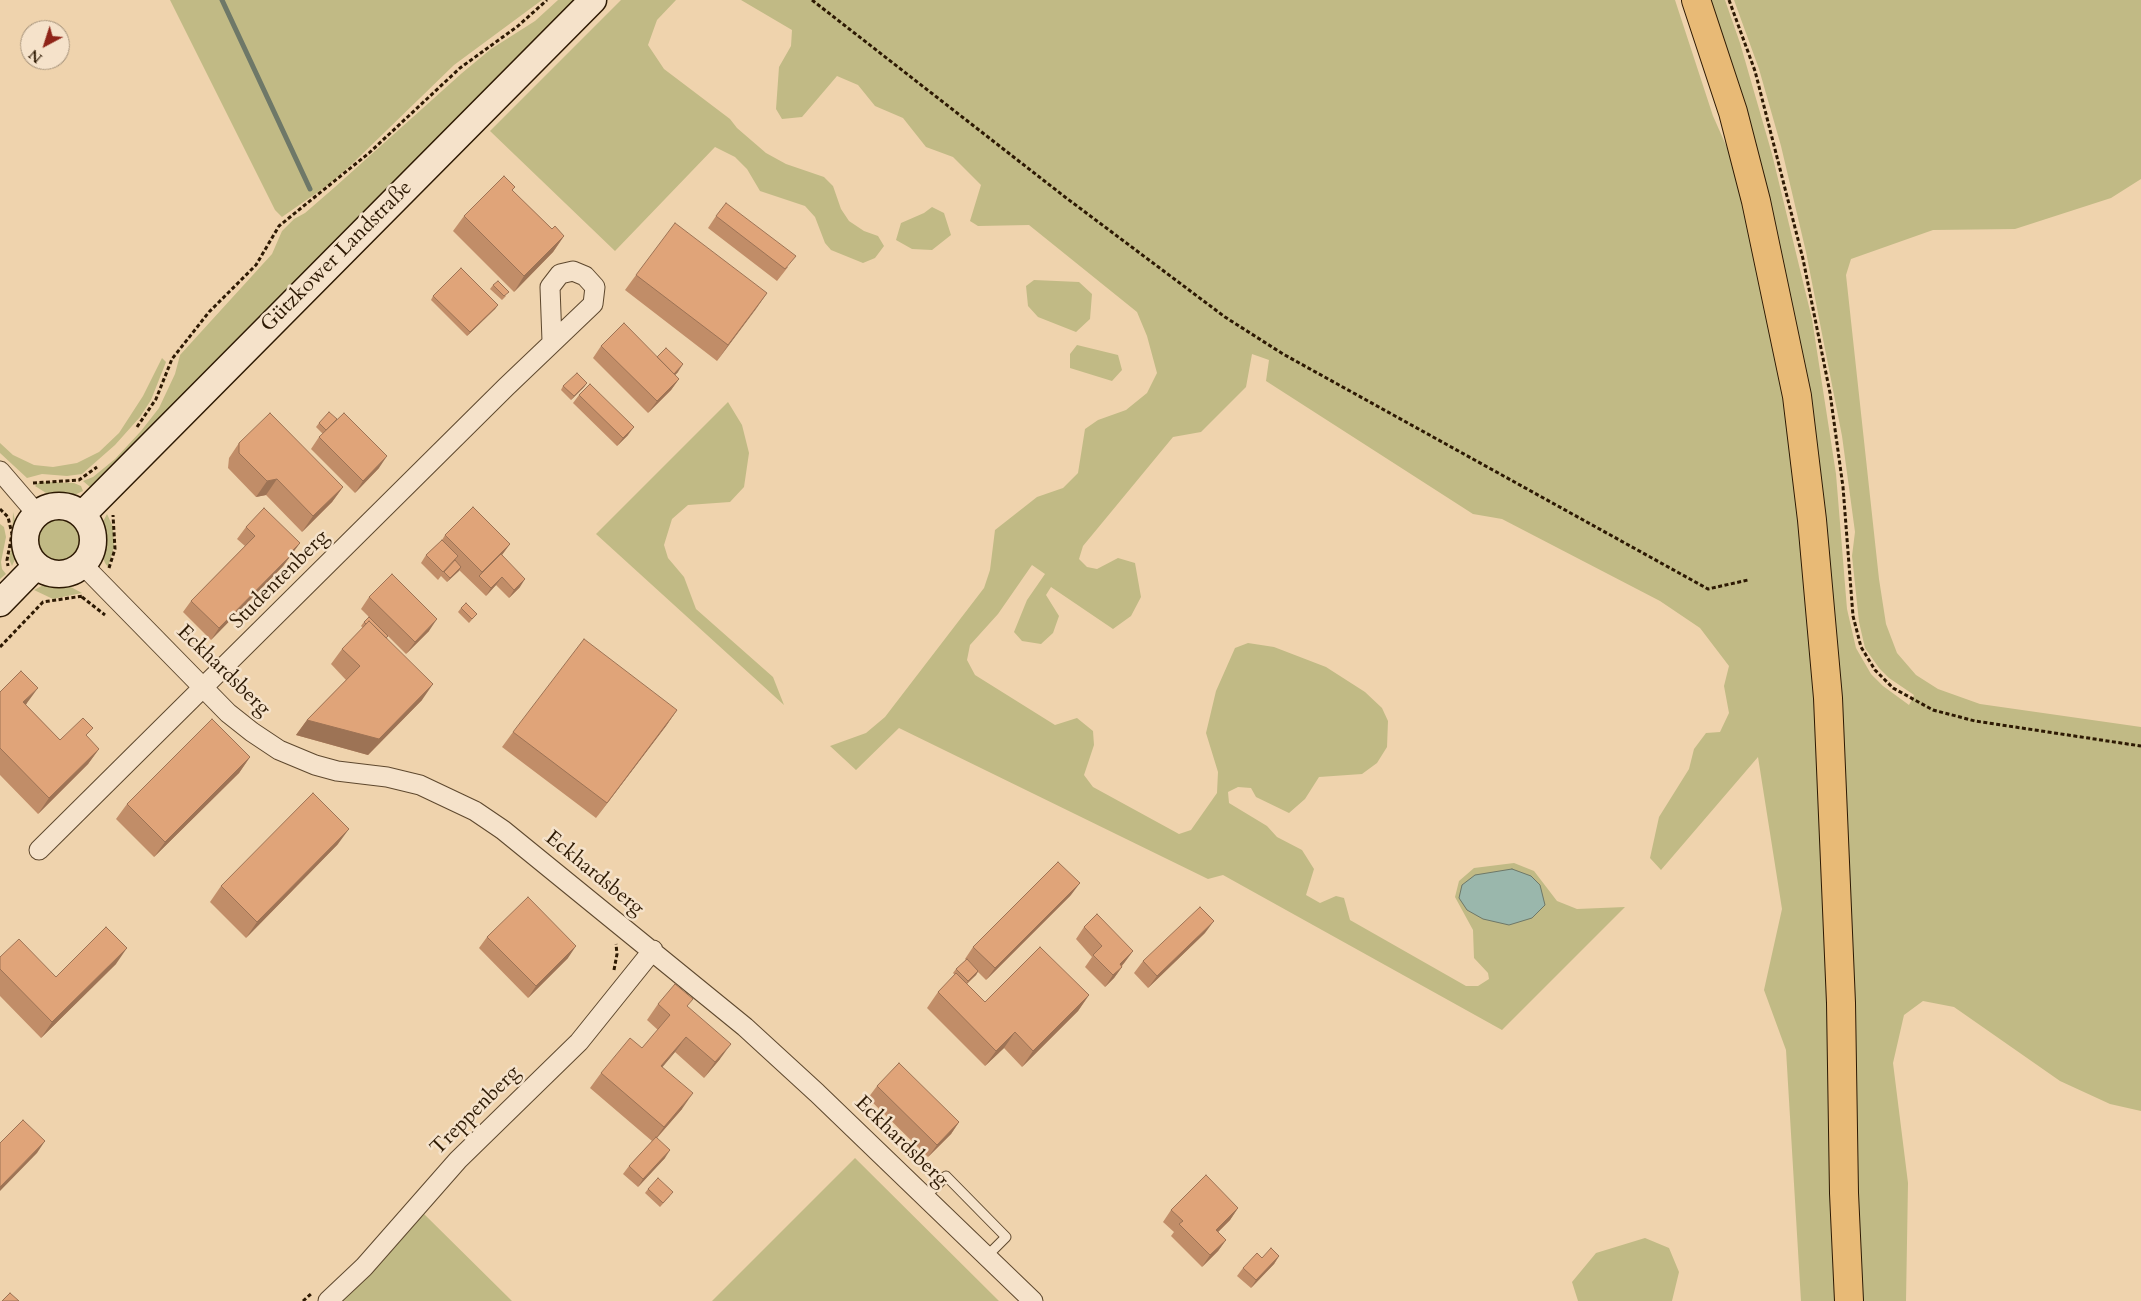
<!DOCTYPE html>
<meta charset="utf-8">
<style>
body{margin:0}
#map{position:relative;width:2141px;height:1301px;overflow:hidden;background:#efd3ad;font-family:Cardo,serif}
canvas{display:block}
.north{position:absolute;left:20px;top:20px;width:50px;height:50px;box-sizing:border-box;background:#f5e2ca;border:1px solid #a5927a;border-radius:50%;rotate:220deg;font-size:14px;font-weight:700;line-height:20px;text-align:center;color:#2d1903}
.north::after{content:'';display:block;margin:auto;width:18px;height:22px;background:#8f2418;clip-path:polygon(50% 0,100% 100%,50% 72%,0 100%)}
</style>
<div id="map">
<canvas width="2141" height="1301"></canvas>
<div class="north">N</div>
</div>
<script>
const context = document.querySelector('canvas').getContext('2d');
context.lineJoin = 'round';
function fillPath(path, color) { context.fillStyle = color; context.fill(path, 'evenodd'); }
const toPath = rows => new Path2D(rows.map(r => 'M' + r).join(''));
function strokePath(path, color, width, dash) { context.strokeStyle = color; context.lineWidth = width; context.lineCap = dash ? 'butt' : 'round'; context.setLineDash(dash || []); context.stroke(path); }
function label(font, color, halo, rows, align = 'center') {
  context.font = font + ' Cardo,serif'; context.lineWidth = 5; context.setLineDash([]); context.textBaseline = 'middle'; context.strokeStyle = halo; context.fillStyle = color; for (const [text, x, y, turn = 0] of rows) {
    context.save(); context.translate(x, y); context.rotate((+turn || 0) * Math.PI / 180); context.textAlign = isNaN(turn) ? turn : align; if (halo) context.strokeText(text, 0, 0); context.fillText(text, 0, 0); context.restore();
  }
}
fillPath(toPath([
 [170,0,542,0,454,65,351,165,328,185,282,217,275,210],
 [558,0,576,0,466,112,351,224,105,475,90,487,83,481,93,477,115,459,141,431,159,408,175,374,180,355,272,254,282,231,294,219,305,213,335,187,462,73,491,49,535,21],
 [621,0,676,0,657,20,648,45,664,69,730,119,737,128,766,153,786,164,824,177,833,186,841,209,849,221,864,231,878,236,884,246,875,258,863,263,831,250,825,243,815,217,805,206,760,191,747,169,735,157,715,147,615,251,490,131],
 [741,0,1675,0,1713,116,1737,170,1788,416,1819,721,1838,1301,1801,1301,1786,1050,1764,990,1782,909,1758,757,1661,870,1650,858,1659,817,1689,769,1694,749,1706,733,1720,732,1729,713,1724,686,1729,666,1700,628,1660,601,1502,519,1473,514,1266,381,1269,360,1252,354,1246,387,1201,432,1173,437,1083,546,1079,559,1087,567,1097,569,1118,558,1135,563,1141,597,1131,616,1113,629,1051,587,1046,595,1059,616,1053,633,1041,644,1022,641,1014,632,1027,600,1045,574,1032,565,998,614,970,645,967,660,975,675,1055,725,1077,718,1093,731,1094,745,1084,775,1093,787,1179,834,1191,830,1217,793,1218,772,1206,733,1216,691,1235,648,1248,643,1274,647,1326,667,1365,692,1382,708,1388,721,1387,747,1377,763,1362,774,1319,777,1305,799,1289,813,1256,797,1251,788,1238,787,1228,792,1229,803,1267,826,1277,837,1302,850,1314,869,1306,895,1320,903,1336,896,1344,898,1350,920,1466,986,1478,986,1489,979,1488,973,1474,958,1473,930,1455,897,1459,881,1474,868,1514,863,1534,871,1557,901,1577,909,1625,907,1502,1030,1223,875,1208,879,899,728,856,770,830,746,866,733,885,717,984,588,990,570,995,530,1037,497,1063,488,1078,473,1085,429,1098,420,1126,410,1147,393,1157,373,1147,336,1137,312,1029,225,978,226,970,221,981,185,953,157,926,147,903,118,875,106,858,85,837,76,802,117,782,119,776,109,779,67,791,46,792,30],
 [1705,0,1725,0,1740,43,1772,154,1812,319,1836,474,1847,609,1856,648,1871,674,1883,686,1909,705,1914,695,1889,678,1879,668,1865,648,1859,622,1852,556,1855,532,1842,436,1806,252,1781,146,1759,69,1734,0,2141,0,2141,179,2111,198,2015,229,1933,230,1851,259,1846,275,1879,579,1886,624,1897,653,1916,675,1938,689,1980,704,2141,727,2141,1111,2110,1104,2060,1081,1954,1007,1923,1001,1904,1015,1893,1063,1908,1183,1906,1301,1857,1301,1825,535],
 [932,207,944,213,951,235,932,250,912,249,896,240,901,223,924,213],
 [1034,280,1079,282,1092,294,1090,319,1076,332,1038,317,1028,306,1026,286],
 [1077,345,1118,355,1122,370,1112,381,1070,368,1070,354],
 [162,358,166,362,151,400,140,417,115,445,82,474,67,476,42,474,27,478,0,453,0,443,13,455,34,465,53,467,77,463,99,452,119,433,143,396],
 [728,402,742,425,749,453,744,487,730,502,688,505,672,519,664,545,668,558,684,577,696,609,773,677,784,705,596,534],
 [48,482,74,483,81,486,83,491,66,499,54,498,35,486,38,483],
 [13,512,17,529,18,553,12,566,9,559,12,545],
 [107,514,113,527,114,547,108,567,105,563,102,555,99,529],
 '38 540a22 22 0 1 1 44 0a22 22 0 1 1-44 0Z',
 [0,524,4,527,6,537,1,562,2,569,6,574,0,579],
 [57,582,67,585,82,593,53,599,34,590,47,583],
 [855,1158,999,1301,712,1301],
 [423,1213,512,1301,341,1301],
 [1645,1238,1669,1248,1679,1272,1672,1301,1578,1301,1572,1282,1596,1253]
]), '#c1ba85');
const water = toPath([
 [1512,869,1531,876,1540,885,1545,905,1532,918,1509,925,1483,919,1467,910,1459,898,1462,885,1475,875,1512,869]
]);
fillPath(water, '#9ab7ac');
strokePath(water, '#6e7868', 1);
strokePath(toPath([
 [222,0,310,189]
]), '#6e7868', 5);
const lane = toPath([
 [925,1197,946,1176,1006,1237,986,1257]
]);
const street = toPath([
 [0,471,37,514],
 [83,565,228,713,252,732,279,750,315,765,337,771,387,777,420,785,475,811,503,830,745,1027,817,1093,1033,1301],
 [39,850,506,387,593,304,595,287,585,276,573,271,560,274,550,287,552,341],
 [328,1301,364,1267,458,1160,579,1042,653,950]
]);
const secondary = toPath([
 '25 540a34 34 0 1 1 68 0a34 34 0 1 1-68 0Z',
 [82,515,593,0],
 [0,603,36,566]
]);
const highway = toPath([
 [1696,0,1733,112,1756,201,1797,396,1812,520,1828,698,1841,1003,1844,1193,1849,1301]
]);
strokePath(lane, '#5e482e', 11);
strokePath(street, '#5e482e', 21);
strokePath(secondary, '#2d1903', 29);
strokePath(highway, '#2d1903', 30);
strokePath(toPath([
 [812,0,1065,197,1225,317,1283,354,1708,589,1748,580],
 [1729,0,1755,71,1803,259,1830,393,1843,487,1853,616,1861,647,1875,670,1893,688,1933,710,1975,721,2141,746],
 [137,427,156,399,172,359,209,312,256,265,279,226,369,153,460,68,518,26,547,0],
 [33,483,79,480,97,467],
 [0,509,8,517,12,534,7,560,8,566],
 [109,568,115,549,113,515],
 [82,597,105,615],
 [0,647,43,602,83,596],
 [614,970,617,954,616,944],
 [461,1130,485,1106],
 [303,1301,312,1293]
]), '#2d1903', 3, [4, 2.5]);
strokePath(lane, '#f5e2ca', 9);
strokePath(street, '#f5e2ca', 19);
strokePath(secondary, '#f5e2ca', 26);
strokePath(highway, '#e8ba76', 28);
fillPath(toPath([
 [512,190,552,229,564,236,553,252,514,292,453,231,464,216],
 [716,216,788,267,777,281,708,228],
 [636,275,767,293,717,361,625,290],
 [493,285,506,296,502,300,490,289],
 [433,296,498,305,495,309,467,336,431,300],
 [601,346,678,372,675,375,679,379,671,390,648,413,593,358],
 [587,383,584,387,571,400,561,390,563,386],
 [579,395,628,435,617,446,573,403],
 [319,423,379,468,355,493,311,449,319,437,323,434,316,427],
 [239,443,343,487,332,502,302,532,266,495,256,497,228,468,229,458],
 [246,527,300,543,283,566,211,640,183,612,191,601,245,546,237,539],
 [445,535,510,544,502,555,520,587,509,598,496,585,486,596,459,570,447,582,441,576,438,580,421,563,426,555,442,540],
 [369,597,429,631,406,654,361,609],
 [461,608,477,614,469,623,458,612],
 [364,622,387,638,422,700,368,755,296,735,307,720,346,680,331,664,342,649,363,628,361,626],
 [0,692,27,703,26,705,60,740,87,737,99,749,88,764,38,814,0,775],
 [677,710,666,726,596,818,502,747,513,732],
 [250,757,239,773,154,857,116,819,127,804],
 [338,844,246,938,210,902,221,886],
 [1071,895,986,980,978,972,976,975,967,984,985,1002,1089,995,1078,1011,1022,1067,1004,1048,985,1066,927,1008,938,992,955,975,953,973,956,969,966,960,965,959,973,947],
 [1084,927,1133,951,1122,966,1122,967,1114,978,1105,987,1085,967,1092,957,1076,939],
 [1205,933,1148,988,1134,973,1143,961],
 [487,937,568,958,528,998,479,948],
 [0,957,56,977,116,964,41,1038,0,996],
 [658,1004,688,1007,720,1059,704,1078,675,1052,662,1067,682,1109,657,1138,665,1158,638,1187,623,1174,629,1166,652,1141,590,1088,601,1073,642,1048,658,1030,647,1020],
 [877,1086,959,1122,951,1134,928,1157,868,1098],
 [648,1189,670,1196,660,1207,645,1193],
 [1238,1208,1230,1220,1218,1232,1226,1240,1218,1251,1202,1267,1171,1236,1174,1232,1163,1222,1171,1210],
 [1279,1256,1274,1264,1251,1288,1237,1276,1243,1268,1262,1258]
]), '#c18d68');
fillPath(toPath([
 [564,236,553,252,514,292,524,276],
 [767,293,756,309,717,361,728,345],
 [498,305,495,309,467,336,470,332],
 [683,364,678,372,667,383,672,375],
 [679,379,671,390,648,413,657,401],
 [587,383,584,387,571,400,574,396],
 [634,427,628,435,617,446,623,438],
 [387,456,379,468,355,493,363,481],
 [277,479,266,495,256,497,267,481],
 [343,487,332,502,302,532,313,516],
 [300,543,291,555,290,553],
 [510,544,501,556,479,576,482,572],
 [292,554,283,566,211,640,219,628],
 [461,567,459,571,447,582,450,578],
 [502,577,496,585,486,596,491,588],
 [525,579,520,587,509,598,514,590],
 [437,619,429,631,406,654,415,642],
 [433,684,422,700,368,755,296,735,307,720],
 [38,688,27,703,12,718,23,702],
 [677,710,666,726,596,818,607,803],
 [99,749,88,764,38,814,49,798],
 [250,757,239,773,154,857,165,842],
 [349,829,338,844,246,938,257,922],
 [1080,883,1071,895,986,980,995,968],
 [1214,921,1205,933,1148,988,1157,976],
 [576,946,568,958,528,998,536,986],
 [127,948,116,964,41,1038,52,1022],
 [1133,951,1124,963,1112,976,1120,964],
 [1122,967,1114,978,1105,987,1113,975],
 [978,971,976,975,965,985,968,981],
 [1089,995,1078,1011,1022,1067,1033,1051],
 [1015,1032,1004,1048,985,1066,996,1051],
 [686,1037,675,1052,650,1082,661,1066],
 [731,1044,720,1059,704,1078,715,1062],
 [693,1093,682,1109,653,1142,664,1127],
 [959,1122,951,1134,928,1157,937,1145],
 [45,1141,37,1153,0,1191,0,1187],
 [670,1150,665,1158,638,1187,643,1179],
 [1238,1208,1230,1220,1208,1242,1216,1230],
 [1226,1240,1218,1251,1202,1267,1210,1255],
 [1279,1256,1274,1264,1251,1288,1256,1280]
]), '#9d7355');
const building = toPath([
 [504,176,515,187,512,190,552,229,555,226,564,236,524,276,464,216,504,176],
 [726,203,796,256,785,269,716,216,726,203],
 [675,223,767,293,728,345,636,275,675,223],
 [461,268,498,305,470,332,433,296,461,268],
 [498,281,509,292,504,296,493,285,498,281],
 [624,323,679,379,657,401,601,346,624,323],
 [666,348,683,364,674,374,657,357,666,348],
 [577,373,587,383,574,396,563,386,577,373],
 [590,384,634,427,623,438,579,395,590,384],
 [329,412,337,419,326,430,319,423,329,412],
 [270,413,343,487,313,516,277,479,267,481,239,453,239,443,270,413],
 [344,413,387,456,363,481,319,437,344,413],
 [473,507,510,544,482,572,445,535,473,507],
 [264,508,300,543,290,553,292,554,219,628,191,601,255,536,246,527,264,508],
 [442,540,458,556,443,572,426,555,442,540],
 [501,554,525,579,514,590,502,577,491,588,479,576,501,554],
 [455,560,461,567,450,578,444,572,455,560],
 [392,574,437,619,415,642,369,597,392,574],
 [466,603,477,614,472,619,461,608,466,603],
 [369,617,388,636,386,638,369,621,366,624,364,622,369,617],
 [369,621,433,684,379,739,307,720,360,666,342,649,369,621],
 [584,639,677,710,607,803,513,732,584,639],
 [21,671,38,688,23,702,60,740,83,718,93,728,86,735,99,749,49,798,0,748,0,692,21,671],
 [212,719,250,757,165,842,127,804,212,719],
 [313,793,349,829,257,922,221,886,313,793],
 [1058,862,1080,883,995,968,973,947,1058,862],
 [528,897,576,946,536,986,487,937,528,897],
 [1200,907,1214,921,1157,976,1143,961,1200,907],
 [1097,914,1133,951,1120,964,1122,967,1113,975,1093,955,1102,946,1084,927,1097,914],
 [106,927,127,948,52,1022,0,969,0,957,19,939,56,977,106,927],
 [1040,947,1089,995,1033,1051,1015,1032,996,1051,938,992,956,973,985,1002,1040,947],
 [967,959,978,971,968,981,956,969,967,959],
 [675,984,693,999,687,1006,731,1044,715,1062,686,1037,661,1066,693,1093,664,1127,601,1073,630,1038,642,1048,670,1015,658,1004,675,984],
 [899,1063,959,1122,937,1145,877,1086,899,1063],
 [23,1120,45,1141,0,1187,0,1143,23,1120],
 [656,1137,670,1150,643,1179,629,1166,656,1137],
 [1206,1175,1238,1208,1216,1230,1226,1240,1210,1255,1179,1224,1183,1221,1171,1210,1206,1175],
 [658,1178,673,1192,663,1203,648,1189,658,1178],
 [1271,1248,1279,1256,1256,1280,1243,1268,1257,1253,1262,1258,1271,1248],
 [10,1293,19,1301,2,1301,10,1293]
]);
fillPath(building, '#e0a479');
strokePath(building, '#9d7355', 1);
label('21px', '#2d1903', '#f5e2ca', [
 ["Gützkower Landstraße",337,257,-45],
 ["Studentenberg",280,580,-45],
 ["Eckhardsberg",223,671,44],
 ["Eckhardsberg",594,874,39],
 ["Treppenberg",476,1111,-45],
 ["Eckhardsberg",901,1142,44]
]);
</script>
